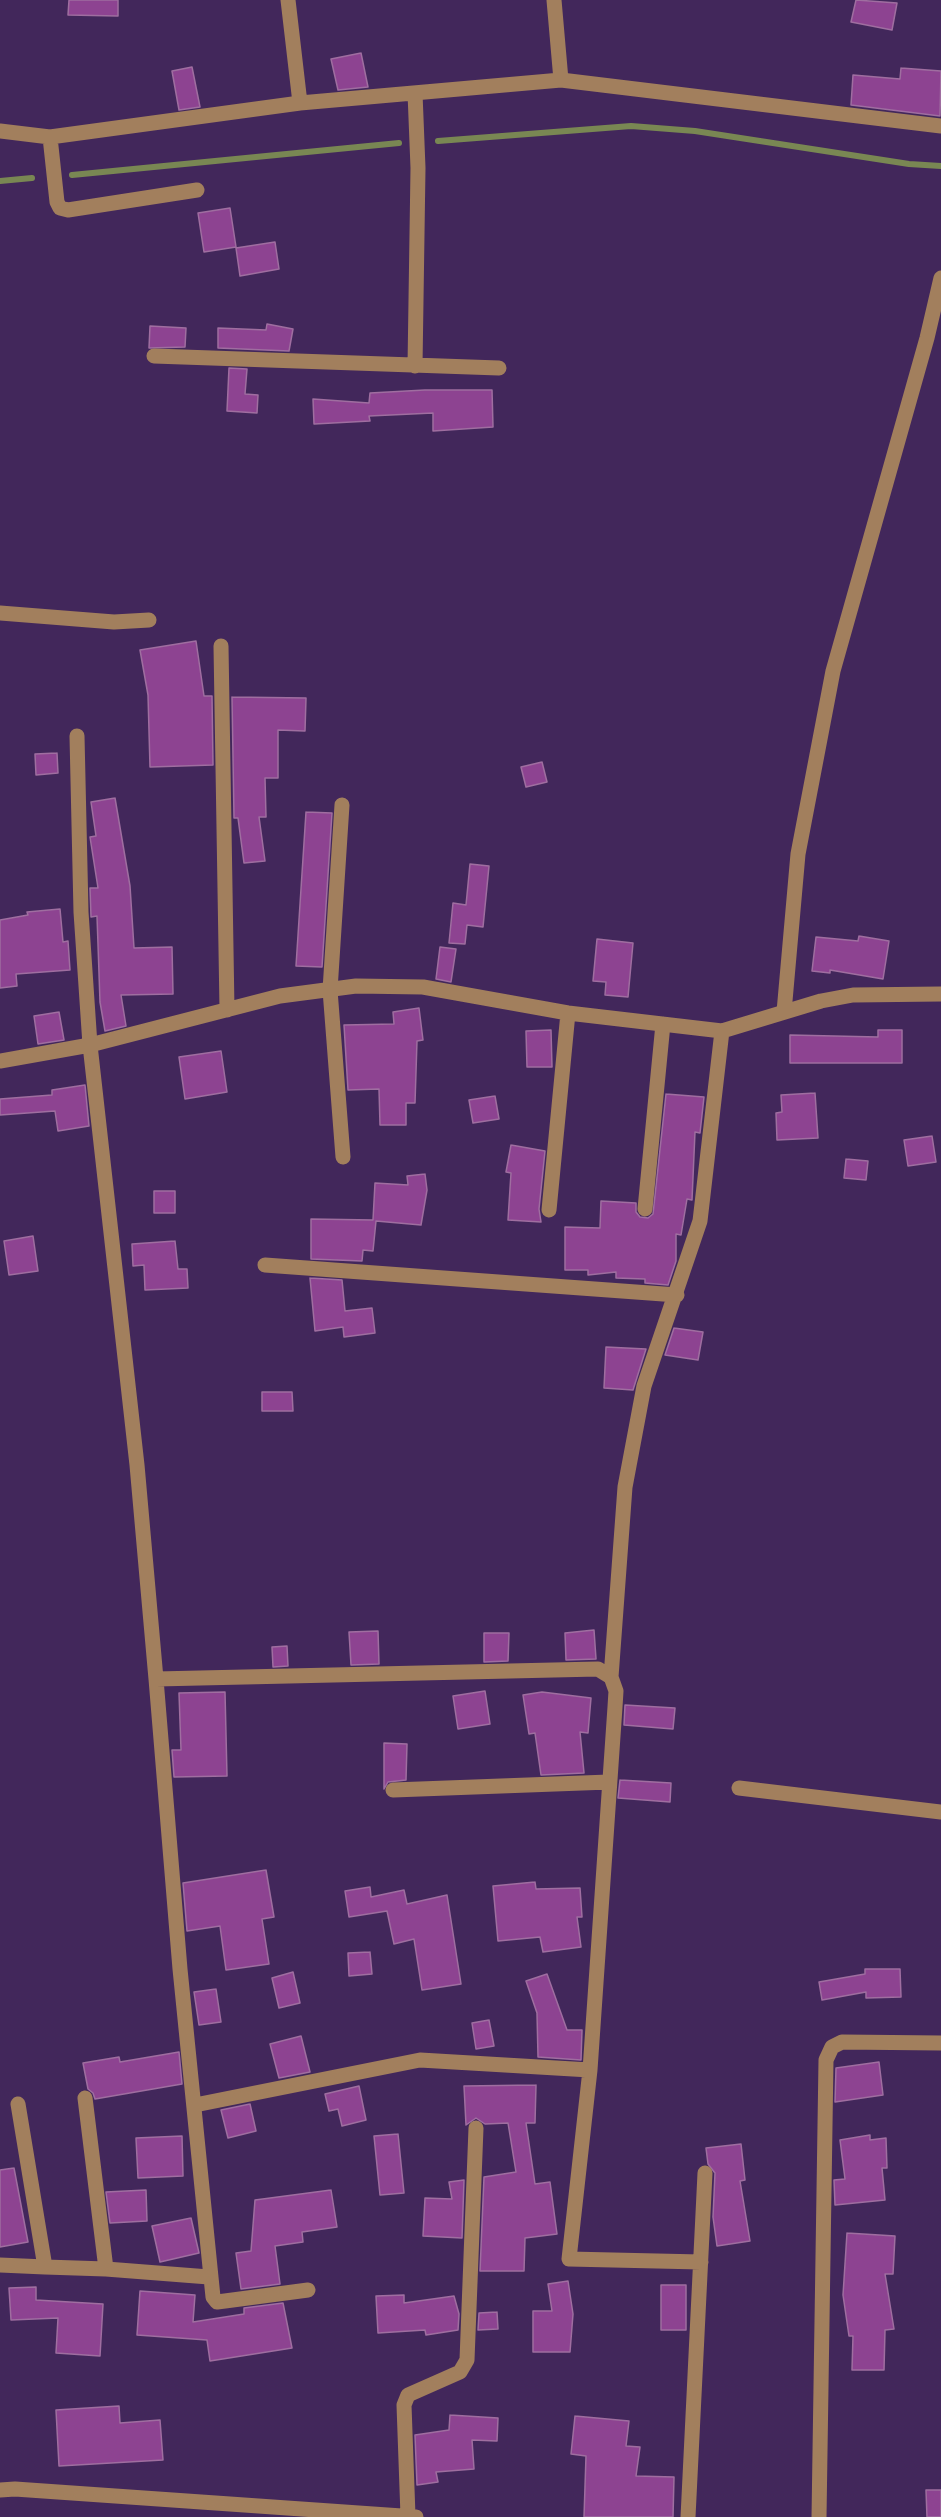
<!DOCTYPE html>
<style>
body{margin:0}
canvas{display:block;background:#42275b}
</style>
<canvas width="941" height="2517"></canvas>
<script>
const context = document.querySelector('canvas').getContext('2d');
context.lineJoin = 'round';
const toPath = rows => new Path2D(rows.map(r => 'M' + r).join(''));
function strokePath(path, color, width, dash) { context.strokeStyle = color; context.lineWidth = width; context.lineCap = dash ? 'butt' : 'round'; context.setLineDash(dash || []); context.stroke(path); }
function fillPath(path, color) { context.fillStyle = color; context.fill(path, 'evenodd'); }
strokePath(toPath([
 [438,141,631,126,695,131,909,164,941,166],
 [72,175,399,143],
 [0,181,32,178]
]), '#798753', 6);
const building = toPath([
 [69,0,118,0,118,16,68,15,69,0],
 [856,0,897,3,892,30,851,22,856,0],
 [361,53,368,87,338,90,331,59,361,53],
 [192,67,200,107,179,110,172,71,192,67],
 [901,68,941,71,940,116,851,105,853,75,900,79,901,68],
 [230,208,236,247,204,252,198,213,230,208],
 [275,242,279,269,240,276,236,248,275,242],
 [267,324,293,329,289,351,218,348,218,328,266,330,267,324],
 [150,326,186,328,185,347,149,348,150,326],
 [229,368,247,369,245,394,258,395,257,413,227,411,229,368],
 [425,390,492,390,493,427,433,431,433,413,369,416,370,421,314,424,313,399,369,403,370,393,425,390],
 [196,641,204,696,212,696,213,765,150,767,148,695,140,650,196,641],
 [232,697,306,698,305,731,278,730,278,778,265,778,266,817,259,817,265,861,244,863,238,818,234,818,232,697],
 [57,753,58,773,36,775,35,754,57,753],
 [542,762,547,782,526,787,521,767,542,762],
 [115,798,130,886,134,948,172,947,173,994,121,995,126,1026,105,1031,100,1002,97,916,91,917,90,888,98,888,90,837,96,836,91,802,115,798],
 [306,812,332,813,322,967,296,966,306,812],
 [470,864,489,866,483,927,467,925,465,944,449,943,453,903,466,905,470,864],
 [60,909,63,942,68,941,70,970,16,974,17,986,0,988,0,920,28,915,27,912,60,909],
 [859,936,889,941,883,979,830,970,830,973,812,971,816,937,858,941,859,936],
 [597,939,633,943,628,997,605,995,606,982,593,981,597,939],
 [440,947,456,949,451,982,436,979,440,947],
 [419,1008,423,1040,417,1041,415,1103,406,1103,406,1125,380,1125,379,1089,348,1090,344,1025,394,1024,393,1012,419,1008],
 [59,1012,64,1040,38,1044,34,1016,59,1012],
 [551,1030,552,1067,527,1067,526,1031,551,1030],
 [878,1030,902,1030,902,1063,790,1063,790,1035,878,1037,878,1030],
 [221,1051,227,1092,185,1099,179,1057,221,1051],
 [85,1085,89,1126,58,1131,55,1111,0,1115,0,1099,52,1095,52,1090,85,1085],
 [815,1093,818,1138,777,1140,776,1113,782,1112,781,1095,815,1093],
 [666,1094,704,1097,700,1133,695,1132,692,1200,687,1199,681,1235,676,1234,676,1261,668,1285,645,1283,645,1279,616,1278,616,1272,588,1275,588,1270,565,1270,565,1227,600,1228,601,1201,636,1203,636,1212,640,1217,648,1218,653,1214,666,1094],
 [495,1096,499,1119,473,1123,469,1100,495,1096],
 [932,1136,936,1162,908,1166,904,1140,932,1136],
 [511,1145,545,1151,539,1209,541,1222,508,1220,511,1173,506,1172,511,1145],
 [846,1159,868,1161,866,1180,844,1178,846,1159],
 [425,1174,427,1190,421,1225,376,1221,373,1251,363,1250,362,1261,311,1259,311,1219,373,1220,375,1183,408,1185,407,1176,425,1174],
 [154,1191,175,1191,175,1213,154,1213,154,1191],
 [33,1236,38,1271,9,1275,4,1241,33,1236],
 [175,1241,178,1269,187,1269,188,1288,145,1290,144,1265,133,1266,132,1244,175,1241],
 [310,1278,342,1280,345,1311,372,1308,375,1333,344,1337,343,1327,315,1331,310,1278],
 [674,1328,703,1332,698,1360,665,1355,674,1328],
 [606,1347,646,1349,633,1390,604,1388,606,1347],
 [262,1392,292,1392,293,1411,262,1411,262,1392],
 [594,1630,596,1659,566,1660,565,1633,594,1630],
 [378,1631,379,1664,351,1665,349,1632,378,1631],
 [484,1633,509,1633,508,1661,484,1662,484,1633],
 [287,1646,288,1666,273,1667,272,1647,287,1646],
 [485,1691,490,1724,458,1729,453,1696,485,1691],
 [225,1692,227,1776,174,1777,172,1750,181,1750,179,1693,225,1692],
 [542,1692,591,1698,588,1733,580,1732,584,1773,541,1775,535,1733,529,1734,523,1695,542,1692],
 [625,1705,675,1708,673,1729,624,1725,625,1705],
 [384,1743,407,1744,406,1780,388,1782,384,1789,384,1743],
 [620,1780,671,1783,670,1802,618,1798,620,1780],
 [266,1870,274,1917,262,1919,269,1964,226,1970,220,1926,187,1931,183,1883,266,1870],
 [535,1882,536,1889,580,1888,582,1917,577,1917,581,1947,543,1952,540,1937,498,1941,493,1886,535,1882],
 [370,1887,371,1897,404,1890,407,1904,447,1895,461,1984,422,1990,414,1939,394,1944,387,1911,349,1917,345,1891,370,1887],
 [370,1952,372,1974,349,1976,348,1953,370,1952],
 [865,1969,900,1969,901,1997,866,1998,866,1992,822,2000,819,1982,865,1974,865,1969],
 [293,1972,300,2003,279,2008,272,1978,293,1972],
 [547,1974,567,2030,582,2030,581,2060,538,2057,537,2013,526,1981,547,1974],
 [216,1989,221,2022,199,2025,194,1992,216,1989],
 [489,2020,494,2046,476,2049,472,2023,489,2020],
 [301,2036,310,2072,279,2078,270,2044,301,2036],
 [179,2052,182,2084,95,2099,93,2093,88,2089,83,2063,119,2057,120,2062,179,2052],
 [879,2062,883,2095,835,2102,836,2068,879,2062],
 [536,2085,535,2123,526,2123,535,2184,550,2182,557,2234,525,2238,524,2271,480,2271,484,2177,516,2172,508,2123,485,2124,476,2118,466,2125,464,2086,536,2085],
 [359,2086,366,2120,342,2126,338,2109,329,2111,325,2094,359,2086],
 [250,2104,256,2131,228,2138,221,2110,250,2104],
 [398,2134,404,2193,380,2195,374,2136,398,2134],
 [870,2135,870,2140,886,2138,887,2168,882,2168,885,2200,835,2205,834,2180,845,2179,840,2140,870,2135],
 [182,2136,183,2176,138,2178,136,2138,182,2136],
 [741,2144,745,2180,740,2181,750,2241,717,2246,713,2217,715,2173,708,2164,706,2148,741,2144],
 [14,2168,28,2242,0,2247,0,2170,14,2168],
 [464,2180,462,2238,423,2236,425,2198,452,2199,449,2182,464,2180],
 [146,2190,147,2221,110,2223,106,2192,146,2190],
 [331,2190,337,2227,302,2232,303,2242,275,2246,280,2284,241,2289,236,2253,251,2251,255,2200,331,2190],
 [191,2218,199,2253,160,2262,152,2226,191,2218],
 [847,2233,895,2236,893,2274,885,2274,894,2329,885,2330,884,2370,852,2370,853,2336,849,2336,843,2295,847,2233],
 [568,2281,573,2314,570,2352,533,2352,533,2311,552,2311,548,2284,568,2281],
 [661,2285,686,2285,686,2330,661,2330,661,2285],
 [36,2287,36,2300,103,2304,100,2356,56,2353,58,2318,11,2320,9,2288,36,2287],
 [140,2291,195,2295,193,2322,244,2314,244,2308,283,2303,292,2348,210,2361,207,2340,137,2335,140,2291],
 [404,2295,404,2303,454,2296,459,2314,458,2330,426,2335,425,2330,378,2333,376,2296,404,2295],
 [497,2312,498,2329,478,2330,479,2313,497,2312],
 [119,2406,120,2423,160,2420,163,2460,59,2466,56,2410,119,2406],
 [450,2415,498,2418,497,2441,472,2440,474,2469,436,2472,438,2482,417,2485,415,2435,449,2430,450,2415],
 [575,2416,629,2421,626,2446,640,2447,636,2476,674,2477,673,2517,584,2517,586,2456,571,2454,575,2416],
 [926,2490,941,2490,941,2517,927,2517,926,2490]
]);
fillPath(building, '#8d4391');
strokePath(building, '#9f6ea0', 1.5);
strokePath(toPath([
 [288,0,300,103],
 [554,0,561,80],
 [415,93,418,168,415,366],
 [0,131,50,137,300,103,561,80,941,126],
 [50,137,57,202,60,208,68,210,197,190],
 [154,356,499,368],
 [0,613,114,622,149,620],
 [221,646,227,1010],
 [77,736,81,912,90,1045,137,1465,156,1679,598,1669,611,1677,616,1691,615,1707,590,2070,569,2259,701,2262],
 [342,805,330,990,343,1157],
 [784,1012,798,854,833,671,927,338,941,278],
 [0,1061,90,1045,280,996,356,986,423,987,568,1013,722,1031,821,1001,853,995,941,994],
 [645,1209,663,1024],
 [549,1210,568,1013],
 [265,1265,677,1295],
 [611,1677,625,1487,644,1386,700,1221,722,1031],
 [156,1679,180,1969,213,2297,217,2302,225,2301,308,2290],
 [739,1788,941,1812],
 [393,1790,609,1782],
 [85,2098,106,2269,209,2277],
 [195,2105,420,2060,590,2070],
 [0,2265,45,2267,18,2104],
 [45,2267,106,2269],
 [0,2490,15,2489,416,2517],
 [408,2516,404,2405,408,2395,460,2372,467,2360,476,2128],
 [688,2517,705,2173],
 [819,2517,826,2060,832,2047,842,2042,941,2043]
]), '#a27f5d', 15);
</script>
